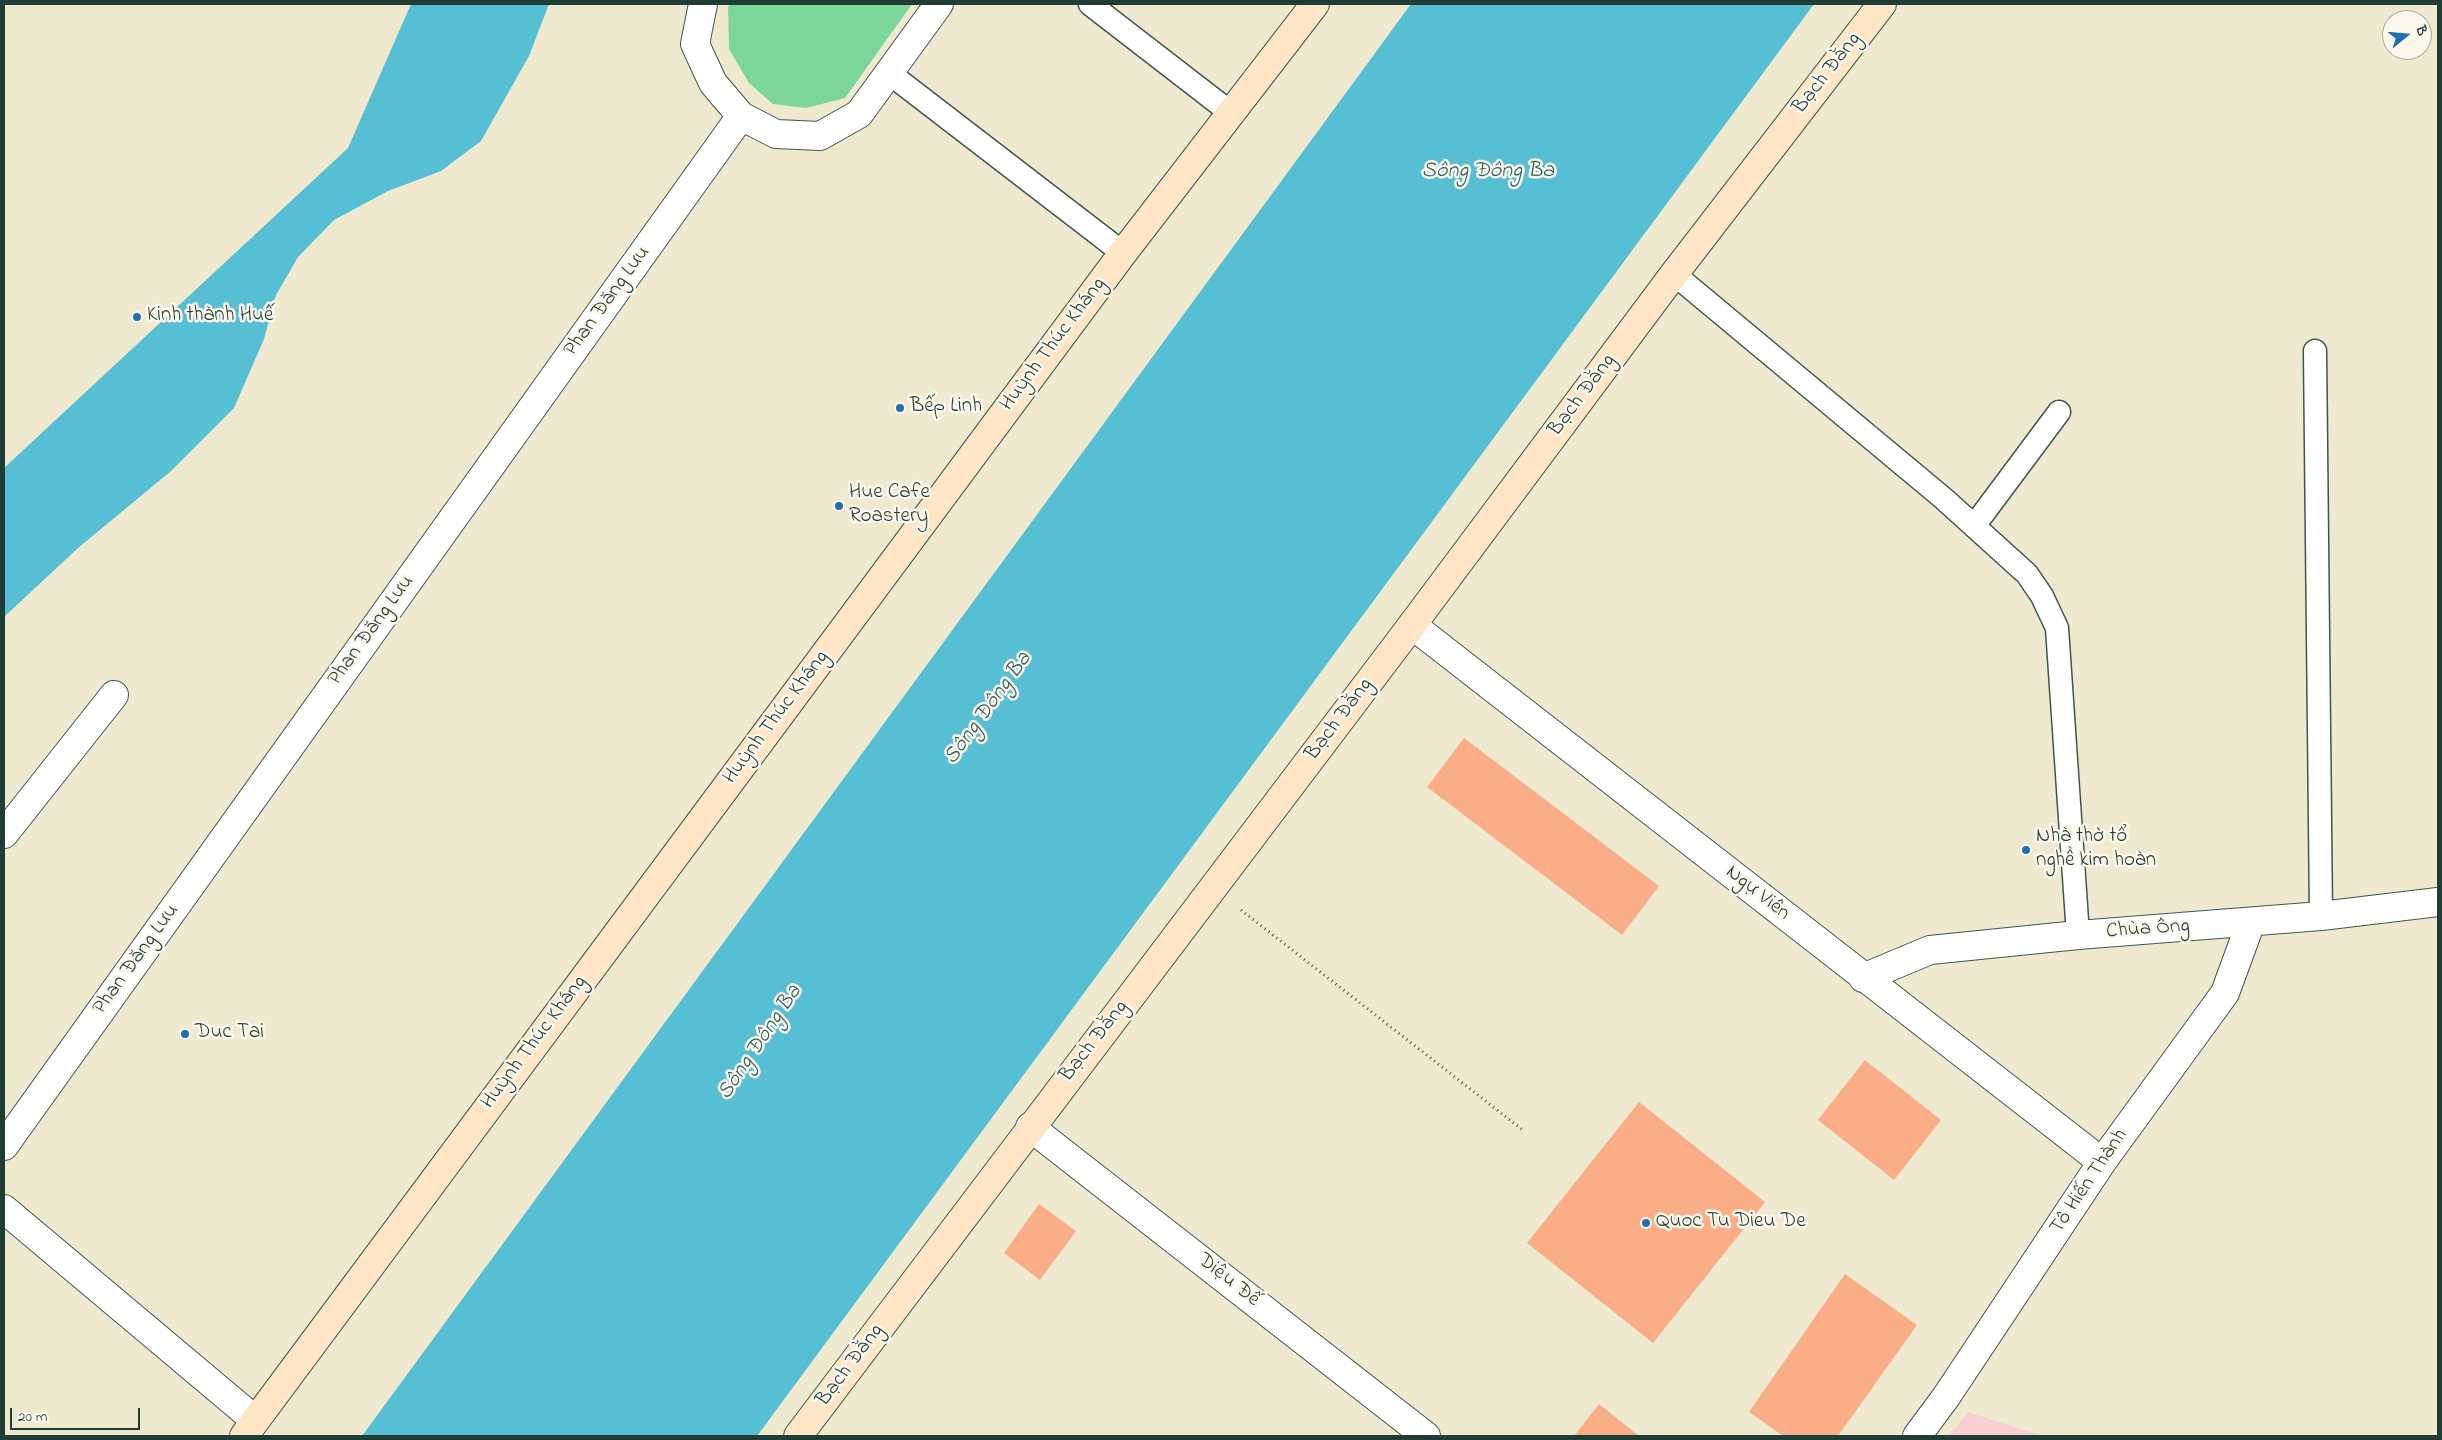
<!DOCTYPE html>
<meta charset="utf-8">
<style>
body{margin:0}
#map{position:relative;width:2442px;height:1440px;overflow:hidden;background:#efe9cf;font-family:"Indie Flower",sans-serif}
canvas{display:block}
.frame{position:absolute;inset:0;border:5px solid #1f3d34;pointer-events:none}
.north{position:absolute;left:2382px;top:10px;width:50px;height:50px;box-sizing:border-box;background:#fbf7ec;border:1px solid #a3ada2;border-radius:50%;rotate:73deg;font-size:14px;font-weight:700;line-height:20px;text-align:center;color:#1f3d34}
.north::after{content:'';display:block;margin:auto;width:18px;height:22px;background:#1f6fb2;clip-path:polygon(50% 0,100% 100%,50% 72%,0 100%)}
.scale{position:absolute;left:10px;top:1408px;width:130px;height:22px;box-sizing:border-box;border:2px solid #1f3d34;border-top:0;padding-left:6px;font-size:15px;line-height:18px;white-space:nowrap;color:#1f3d34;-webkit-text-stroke:4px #fbf7ec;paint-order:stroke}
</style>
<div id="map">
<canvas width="2442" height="1440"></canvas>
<div class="frame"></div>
<div class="north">B</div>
<div class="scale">20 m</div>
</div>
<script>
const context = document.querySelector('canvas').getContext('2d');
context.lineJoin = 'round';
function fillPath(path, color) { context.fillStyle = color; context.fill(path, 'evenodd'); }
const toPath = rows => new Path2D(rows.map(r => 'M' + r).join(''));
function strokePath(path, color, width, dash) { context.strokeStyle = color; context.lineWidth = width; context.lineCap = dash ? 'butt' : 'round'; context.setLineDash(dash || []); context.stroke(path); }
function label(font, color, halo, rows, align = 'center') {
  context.font = font + ' "Indie Flower",sans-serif'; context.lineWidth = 5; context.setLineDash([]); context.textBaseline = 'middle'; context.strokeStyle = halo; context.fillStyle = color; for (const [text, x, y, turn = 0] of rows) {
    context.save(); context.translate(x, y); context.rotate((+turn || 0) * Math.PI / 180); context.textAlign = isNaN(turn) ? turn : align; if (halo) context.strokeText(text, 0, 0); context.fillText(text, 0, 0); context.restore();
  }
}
fillPath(toPath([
 [1968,1412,2042,1436,1949,1436]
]), '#f7cfd2');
fillPath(toPath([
 [730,4,912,4,845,98,806,108,773,104,749,83,729,49,728,7]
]), '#7cd59b');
fillPath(toPath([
 [411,4,549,4,529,56,481,141,441,171,388,191,334,220,298,257,276,295,264,339,234,408,171,471,78,548,4,617,4,468,348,148],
 [1411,4,1814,4,757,1436,362,1436]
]), '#57bfd4');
fillPath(toPath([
 [1464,738,1659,886,1622,935,1427,787],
 [1865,1060,1941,1120,1894,1180,1818,1120],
 [1639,1102,1765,1202,1653,1343,1527,1243],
 [1039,1204,1076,1231,1040,1280,1004,1253],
 [1845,1274,1917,1325,1838,1436,1783,1436,1749,1412],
 [1599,1404,1639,1436,1574,1436]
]), '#faae88');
const lane = toPath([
 [1090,4,1231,113],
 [889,73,1123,253],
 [1674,274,1943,498,2027,574,2042,596,2057,628,2078,935],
 [2315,351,2321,916],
 [1974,526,2059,412]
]);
const street = toPath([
 [741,116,776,134,820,136,859,114,939,4],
 [1412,625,2102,1162],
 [4,834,114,695],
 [1863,978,1930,950,2078,935,2321,916,2438,902],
 [1030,1127,1426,1436],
 [4,1146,741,116,713,83,695,44,703,4],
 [4,1209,255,1420],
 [1917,1436,1946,1397,2102,1162,2225,993,2251,922]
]);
const secondary = toPath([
 [244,1436,1123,253,1315,4],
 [798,1436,1412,625,1674,274,1882,4]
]);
strokePath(lane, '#3e574b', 25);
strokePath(street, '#3e574b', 30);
strokePath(secondary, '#3e574b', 30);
strokePath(toPath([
 [1241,910,1524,1131]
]), '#3e574b', 3, [1, 4]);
strokePath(lane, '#fff', 22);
strokePath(street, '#fff', 28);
strokePath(secondary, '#fde5c5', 28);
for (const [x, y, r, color] of [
 [137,317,5,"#1f6fb2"],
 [900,408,5,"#1f6fb2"],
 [839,506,5,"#1f6fb2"],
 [2026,850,5,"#1f6fb2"],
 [185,1034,5,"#1f6fb2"],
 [1646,1223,5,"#1f6fb2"]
]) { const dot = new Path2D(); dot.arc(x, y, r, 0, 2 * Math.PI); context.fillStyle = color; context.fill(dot); strokePath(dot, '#fbf7ec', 2); }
label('21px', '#1f3d34', '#fbf7ec', [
 ["Bạch Đằng",1828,74,-52],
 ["Phan Đăng Lưu",608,302,-54],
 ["Huỳnh Thúc Kháng",1054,345,-53],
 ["Bạch Đằng",1583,396,-53],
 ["Phan Đăng Lưu",372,631,-54],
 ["Huỳnh Thúc Kháng",777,718,-53],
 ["Bạch Đằng",1340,720,-53],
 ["Ngự Viên",1757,894,38],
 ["Chùa Ông",2148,930,-4],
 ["Phan Đăng Lưu",137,960,-54],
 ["Bạch Đằng",1095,1042,-52],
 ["Huỳnh Thúc Kháng",535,1043,-53],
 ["Tô Hiến Thành",2090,1182,-56],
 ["Diệu Đế",1228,1281,38],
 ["Bạch Đằng",851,1366,-53]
]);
label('21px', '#1f3d34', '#fbf7ec', [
 ["Kinh thành Huế",147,317],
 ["Bếp Linh",910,408],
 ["Hue Cafe",849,494],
 ["Roastery",849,518],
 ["Nhà thờ tổ",2036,838],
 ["nghề kim hoàn",2036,862],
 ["Duc Tai",195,1034],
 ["Quoc Tu Dieu De",1656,1223]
], 'left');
label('italic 22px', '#2d5e5c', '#fbf7ec', [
 ["Sông Đông Ba",1488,172],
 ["Sông Đông Ba",989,709,-54],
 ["Sông Đông Ba",761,1043,-56]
]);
</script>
